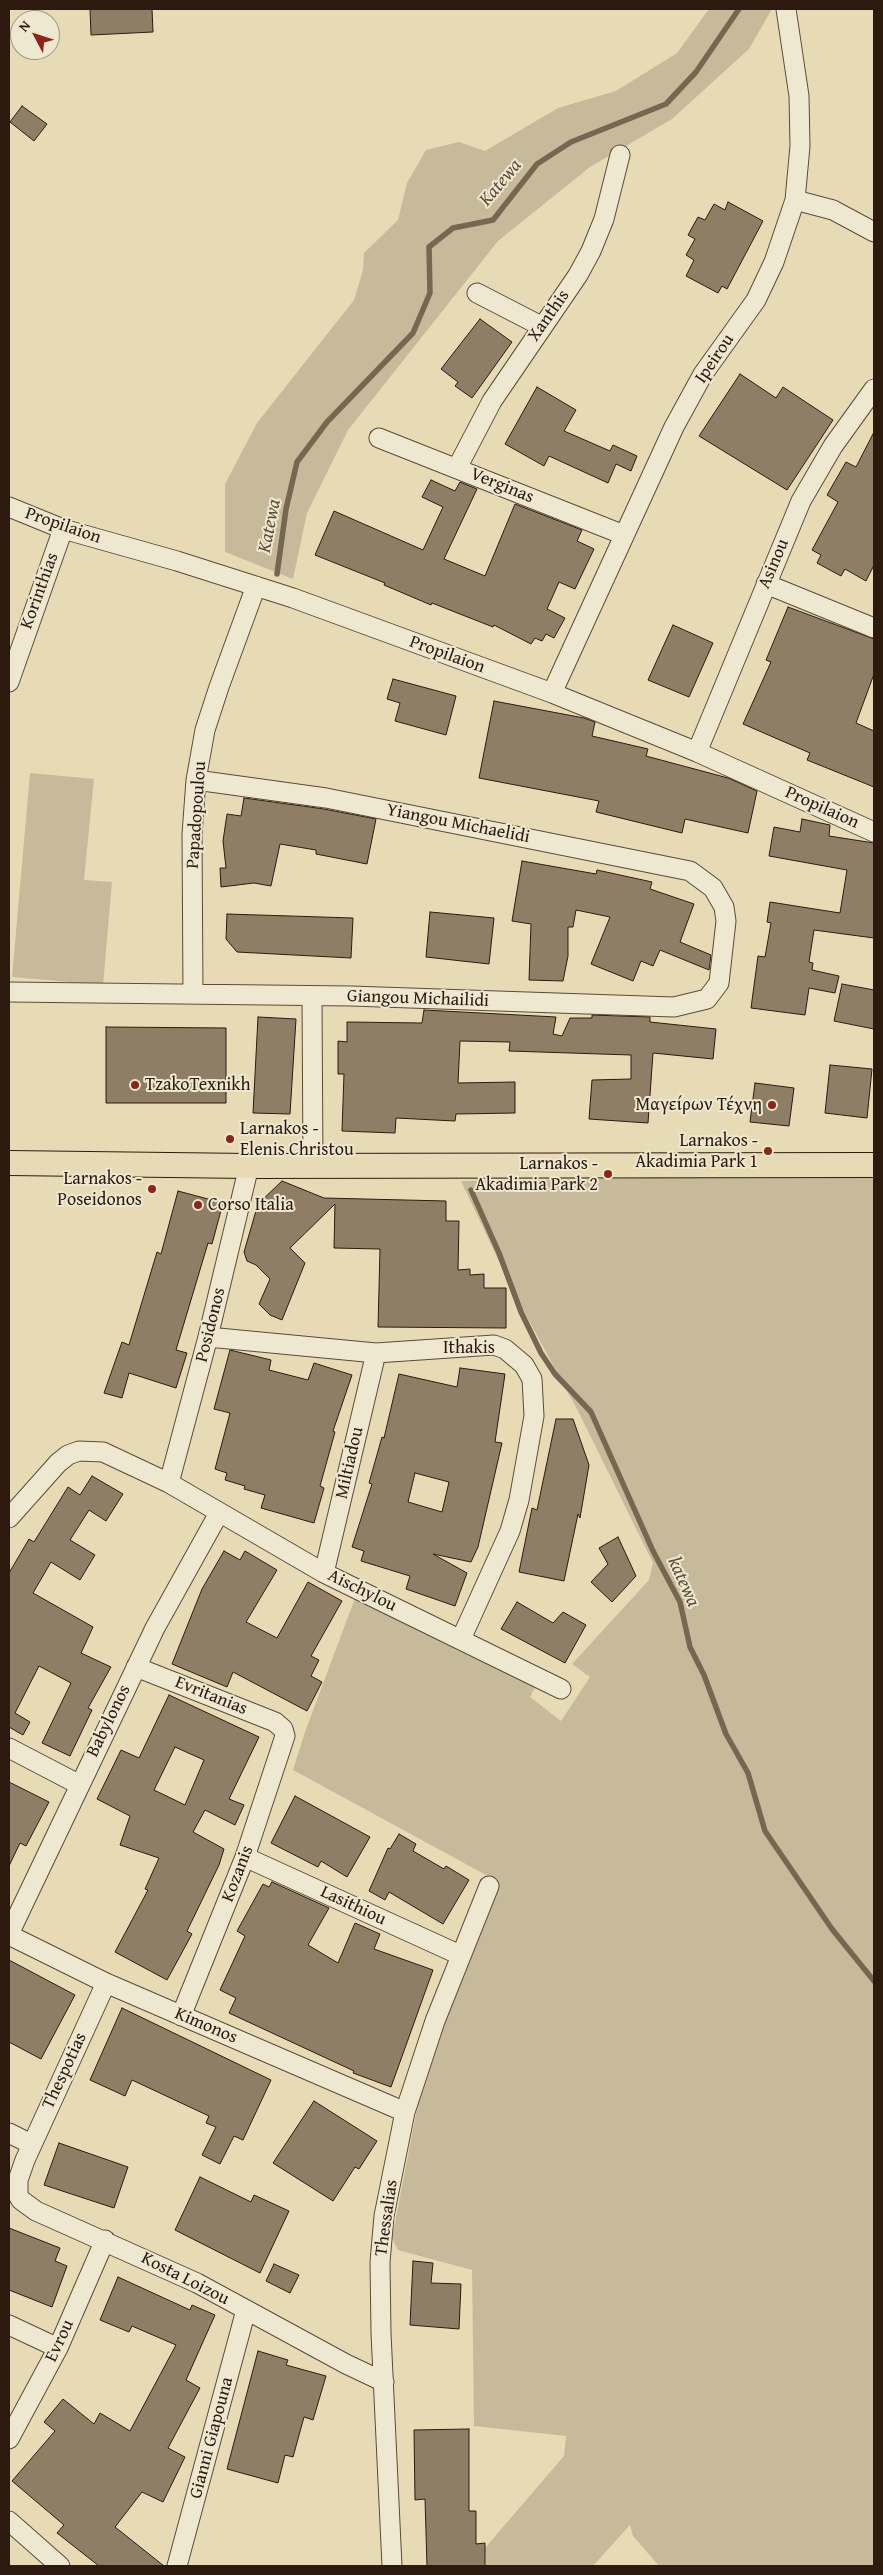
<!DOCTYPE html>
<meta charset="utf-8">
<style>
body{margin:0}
#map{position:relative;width:883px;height:2575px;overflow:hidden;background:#e7dbb6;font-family:"Gentium Book Plus",serif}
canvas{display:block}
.frame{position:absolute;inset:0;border:10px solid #2d1a0f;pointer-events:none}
.north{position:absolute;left:10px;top:10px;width:50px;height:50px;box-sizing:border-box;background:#efe8d0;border:1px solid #a19683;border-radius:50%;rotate:310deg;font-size:14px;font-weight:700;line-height:20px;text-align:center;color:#2d1a0f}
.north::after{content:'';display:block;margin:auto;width:18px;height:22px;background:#8f2418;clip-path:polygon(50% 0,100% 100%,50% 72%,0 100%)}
</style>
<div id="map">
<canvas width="883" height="2575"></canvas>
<div class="frame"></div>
<div class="north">N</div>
</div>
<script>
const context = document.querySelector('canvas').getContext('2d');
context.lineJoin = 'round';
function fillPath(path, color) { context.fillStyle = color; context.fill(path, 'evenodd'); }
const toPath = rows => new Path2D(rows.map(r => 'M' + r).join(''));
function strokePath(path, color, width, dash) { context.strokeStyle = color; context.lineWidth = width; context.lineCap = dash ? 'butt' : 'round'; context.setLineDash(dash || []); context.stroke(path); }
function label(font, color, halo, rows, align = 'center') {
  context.font = font + ' "Gentium Book Plus",serif'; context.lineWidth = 4; context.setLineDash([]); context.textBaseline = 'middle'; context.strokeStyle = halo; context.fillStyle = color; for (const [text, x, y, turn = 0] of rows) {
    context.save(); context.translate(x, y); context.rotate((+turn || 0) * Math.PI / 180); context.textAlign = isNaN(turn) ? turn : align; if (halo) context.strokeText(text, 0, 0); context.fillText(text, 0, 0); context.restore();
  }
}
fillPath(toPath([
 [709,9,772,9,749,49,672,119,590,167,498,241,348,430,307,513,293,579,225,552,225,484,257,423,354,300,363,270,364,253,398,220,407,183,426,150,459,142,485,151,558,108,616,91,677,53],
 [30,773,94,779,84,880,112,882,103,985,12,977],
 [707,1177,874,1178,874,2566,659,2566,633,2536,630,2525,593,2566,486,2566,485,2548,564,2456,566,2436,474,2426,472,2270,398,2250,392,2238,424,2073,497,1881,293,1770,305,1732,358,1590,538,1682,530,1697,561,1721,590,1677,572,1664,649,1580,653,1563,578,1411,514,1293,461,1181]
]), '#c7ba9a');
strokePath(toPath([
 [277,574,286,509,297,462,327,422,413,333,430,293,429,247,453,228,493,220,537,164,571,142,666,104,696,72,739,9],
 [471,1190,499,1253,521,1312,541,1353,555,1374,591,1412,653,1551,680,1602,690,1647,704,1675,726,1734,748,1773,765,1831,832,1929,874,1981]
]), '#776651', 5.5);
const building = toPath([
 [90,9,152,9,153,32,91,35,90,9],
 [22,106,47,124,34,141,10,122,22,106],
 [728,202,763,221,727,289,722,286,718,293,686,276,694,260,686,255,695,239,688,235,698,217,705,220,714,204,725,210,728,202],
 [480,319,512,342,472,398,455,386,458,382,441,369,480,319],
 [740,374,776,398,783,387,833,420,787,490,699,436,740,374],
 [537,387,576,410,564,431,610,451,613,445,637,456,631,471,616,464,608,483,549,456,544,466,505,444,537,387],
 [874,432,874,565,866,581,845,569,841,576,817,563,821,555,812,550,838,502,827,495,846,462,856,467,874,432],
 [431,480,455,491,460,482,477,489,444,559,485,576,515,504,582,530,577,541,594,549,575,589,559,582,547,609,565,618,554,638,546,634,542,641,535,638,531,644,494,625,493,627,432,603,431,605,384,585,385,583,315,555,334,511,423,550,443,507,422,497,431,480],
 [788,607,874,639,874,674,856,723,874,731,874,787,807,760,810,753,743,724,771,662,766,660,788,607],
 [673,625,713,643,689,697,648,680,673,625],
 [393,679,456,696,446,735,395,721,400,703,387,699,393,679],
 [494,701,584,718,595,722,592,736,648,749,646,756,728,778,757,791,748,833,685,819,682,833,596,812,599,801,479,778,494,701],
 [244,798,324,809,376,819,367,864,316,854,316,850,280,844,271,886,254,883,221,887,220,868,226,868,223,841,227,814,241,816,244,798],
 [802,819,830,825,829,836,874,843,874,938,814,930,809,962,813,963,812,970,839,976,835,993,809,988,805,1015,751,1008,758,956,765,957,771,923,767,922,770,902,840,913,847,870,769,856,774,827,800,832,802,819],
 [522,861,596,874,597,870,652,882,650,889,694,904,680,942,711,955,709,970,660,950,653,966,641,961,633,981,591,964,610,917,576,910,573,927,568,927,568,956,563,981,529,980,531,924,512,921,522,861],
 [430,912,494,918,489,964,426,957,430,912],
 [227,914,353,918,351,958,237,952,226,939,227,914],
 [842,984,874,990,874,1029,834,1021,842,984],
 [424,1010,556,1017,553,1034,562,1036,570,1018,592,1018,592,1015,650,1017,650,1022,716,1029,713,1059,653,1053,648,1123,589,1119,592,1080,631,1079,631,1055,509,1051,510,1042,460,1041,458,1083,515,1082,515,1113,456,1114,455,1121,396,1118,395,1133,342,1131,344,1074,338,1074,338,1041,347,1042,347,1022,422,1023,424,1010],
 [258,1017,296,1019,290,1114,253,1113,258,1017],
 [106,1027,226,1028,226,1103,106,1103,106,1027],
 [830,1065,872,1069,867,1118,825,1113,830,1065],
 [755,1083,794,1088,789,1126,750,1122,755,1083],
 [282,1181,324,1198,446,1201,446,1221,459,1221,458,1270,470,1269,470,1275,484,1274,484,1288,506,1288,506,1328,378,1327,380,1249,334,1248,335,1204,290,1248,305,1263,282,1320,270,1315,259,1304,270,1279,256,1265,247,1261,244,1252,258,1204,282,1181],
 [178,1191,223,1203,212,1244,208,1243,176,1350,187,1353,176,1388,129,1373,122,1398,104,1393,122,1342,129,1345,157,1252,161,1254,178,1191],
 [230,1350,271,1360,269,1370,308,1380,314,1363,352,1375,333,1431,335,1432,320,1486,324,1488,314,1523,261,1508,265,1495,244,1489,245,1486,225,1480,227,1473,215,1469,230,1413,214,1409,230,1350],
 [460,1368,505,1374,495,1442,502,1443,478,1547,471,1562,433,1554,467,1573,455,1606,406,1589,410,1576,361,1561,364,1551,352,1547,372,1484,369,1483,382,1437,384,1438,399,1374,457,1387,460,1368],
 [415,1473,449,1482,442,1512,408,1502,415,1473],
 [556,1419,573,1419,589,1465,580,1518,578,1514,564,1581,519,1572,532,1508,537,1510,556,1419],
 [92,1476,123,1494,106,1521,89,1510,70,1540,95,1555,80,1580,51,1562,33,1593,93,1627,81,1653,111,1667,88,1708,92,1710,70,1756,42,1743,71,1683,39,1666,15,1713,30,1722,23,1735,9,1727,9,1573,29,1539,34,1542,68,1487,80,1495,92,1476],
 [618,1537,636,1576,612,1602,591,1582,608,1564,599,1548,618,1537],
 [224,1551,240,1560,245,1551,277,1570,246,1622,277,1638,308,1582,342,1601,311,1656,319,1660,311,1676,322,1682,307,1711,233,1672,227,1687,172,1664,202,1589,224,1551],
 [517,1602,553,1623,563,1612,586,1625,565,1663,501,1629,517,1602],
 [169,1695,259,1737,229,1799,244,1805,235,1825,205,1810,193,1832,224,1849,219,1865,187,1931,192,1934,167,1980,115,1952,148,1890,145,1889,159,1858,120,1845,130,1816,97,1799,121,1750,139,1758,169,1695],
 [175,1747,204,1760,185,1805,154,1790,175,1747],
 [9,1782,49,1802,26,1846,20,1843,9,1866,9,1782],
 [295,1796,370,1837,347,1877,321,1861,318,1867,271,1843,295,1796],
 [399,1834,416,1844,413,1851,444,1869,446,1866,469,1880,443,1924,389,1892,385,1900,369,1891,388,1848,390,1849,399,1834],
 [272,1882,329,1908,308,1945,338,1963,355,1923,380,1934,374,1949,433,1970,391,2087,353,2073,354,2071,229,2013,236,1998,220,1990,245,1936,237,1931,263,1884,269,1887,272,1882],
 [9,1960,75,1995,41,2059,9,2042,9,1960],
 [122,2008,271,2080,243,2140,234,2136,220,2164,202,2155,216,2127,206,2123,209,2116,132,2080,125,2096,90,2080,122,2008],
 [314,2101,377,2141,359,2169,355,2167,333,2201,273,2163,314,2101],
 [59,2143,128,2167,114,2208,44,2185,59,2143],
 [200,2177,251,2202,254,2195,289,2211,260,2273,175,2230,200,2177],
 [9,2228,60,2248,55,2261,67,2266,52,2307,9,2290,9,2228],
 [413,2261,433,2263,431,2283,461,2284,459,2329,410,2325,413,2261],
 [274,2264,299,2275,290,2293,266,2281,274,2264],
 [118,2277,190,2310,192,2305,215,2315,186,2380,200,2388,168,2448,185,2457,163,2502,142,2492,115,2527,164,2566,99,2566,57,2533,64,2525,12,2481,55,2431,44,2422,63,2399,94,2424,100,2413,130,2431,176,2345,132,2326,129,2332,100,2320,118,2277],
 [258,2351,288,2360,286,2365,326,2376,313,2420,304,2417,293,2457,285,2455,278,2483,227,2469,258,2351],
 [469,2429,469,2511,476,2511,476,2544,485,2543,485,2566,427,2566,425,2499,415,2500,414,2430,469,2429]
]);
fillPath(building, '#8e7e66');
strokePath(building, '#2d1a0f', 1);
const minor = toPath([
 [795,200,833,210,874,232],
 [477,293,541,326],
 [379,438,624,535],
 [457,468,492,401,578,275,591,251,604,219,620,155],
 [9,507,63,529,177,561,293,598,552,693,697,752,874,832],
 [766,584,874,628],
 [9,682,63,529],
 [552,693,674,427,703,374,756,300,774,262,795,200,800,146,799,96,786,9],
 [697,752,801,501,833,446,874,389],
 [9,992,351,996,674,1007,707,999,719,983,726,921,724,907,713,888,690,871,326,798,196,780],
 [193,993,192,834,196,780,205,730,219,687,256,586],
 [312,997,313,1165],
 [208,1337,376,1353,494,1345,505,1349,524,1365,532,1379,534,1416,519,1500,510,1531,461,1639],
 [169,1483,208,1337,249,1166],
 [9,1518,58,1463,68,1455,79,1451,103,1452,169,1483,324,1573,561,1689],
 [324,1573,376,1353],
 [136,1667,275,1722,283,1729,285,1736,245,1857,181,2016],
 [9,1748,78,1784],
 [245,1857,460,1955],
 [9,1934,155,1628,219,1513],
 [9,1935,106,1983,405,2112],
 [106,1983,25,2160,18,2180,18,2195,21,2200,36,2211,197,2283,346,2364,384,2382],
 [9,2133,31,2144],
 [9,2325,58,2348],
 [9,2439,58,2348,105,2240],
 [9,2521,60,2566],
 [177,2566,246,2310],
 [392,2566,381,2333,380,2262,384,2216,405,2112,435,2021,489,1886]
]);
const major = toPath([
 [9,1163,249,1166,874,1165]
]);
strokePath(minor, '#5c4a39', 21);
strokePath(major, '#2d1a0f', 26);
strokePath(minor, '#efe8d0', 19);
strokePath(major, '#e7dbb6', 24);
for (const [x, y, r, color] of [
 [135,1085,5,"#8f2418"],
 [772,1105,5,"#8f2418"],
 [230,1139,5,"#8f2418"],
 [768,1151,5,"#8f2418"],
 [608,1174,5,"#8f2418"],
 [152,1189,5,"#8f2418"],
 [198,1205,5,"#8f2418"]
]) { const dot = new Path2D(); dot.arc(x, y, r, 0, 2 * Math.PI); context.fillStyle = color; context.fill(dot); strokePath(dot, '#efe8d0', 2); }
label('18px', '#2d1a0f', '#efe8d0', [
 ["Xanthis",549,316,-55],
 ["Ipeirou",715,359,-56],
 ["Verginas",502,486,22],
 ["Propilaion",63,526,19],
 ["Asinou",774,564,-67],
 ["Korinthias",40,591,-70],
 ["Propilaion",447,655,20],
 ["Propilaion",822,808,24],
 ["Papadopoulou",197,815,-86],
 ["Yiangou Michaelidi",458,824,11],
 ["Giangou Michailidi",418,999,2],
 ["Posidonos",211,1325,-76],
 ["Ithakis",469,1348],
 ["Miltiadou",350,1463,-77],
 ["Aischylou",362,1591,26],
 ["Evritanias",211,1696,22],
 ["Babylonos",109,1721,-64],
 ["Kozanis",238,1874,-69],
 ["Lasithiou",353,1906,25],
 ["Kimonos",206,2026,23],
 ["Thespotias",65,2071,-65],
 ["Thessalias",387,2218,-82],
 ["Kosta Loizou",185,2279,27],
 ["Evrou",60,2341,-65],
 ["Gianni Giapouna",212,2438,-75]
]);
label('18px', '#2d1a0f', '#efe8d0', [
 ["TzakoTexnikh",145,1085,"left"],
 ["Μαγείρων Τέχνη",762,1105],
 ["Larnakos -",240,1129,"left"],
 ["Elenis Christou",240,1150,"left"],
 ["Larnakos -",758,1141],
 ["Akadimia Park 1",758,1162],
 ["Larnakos -",598,1164],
 ["Akadimia Park 2",598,1185],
 ["Larnakos -",142,1179],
 ["Poseidonos",142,1200],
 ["Corso Italia",208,1205,"left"]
], 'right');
label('italic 19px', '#5e4d3b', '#efe8d0', [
 ["Katewa",501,183,-50],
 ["Katewa",270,526,-79],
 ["katewa",683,1582,66]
]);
</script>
